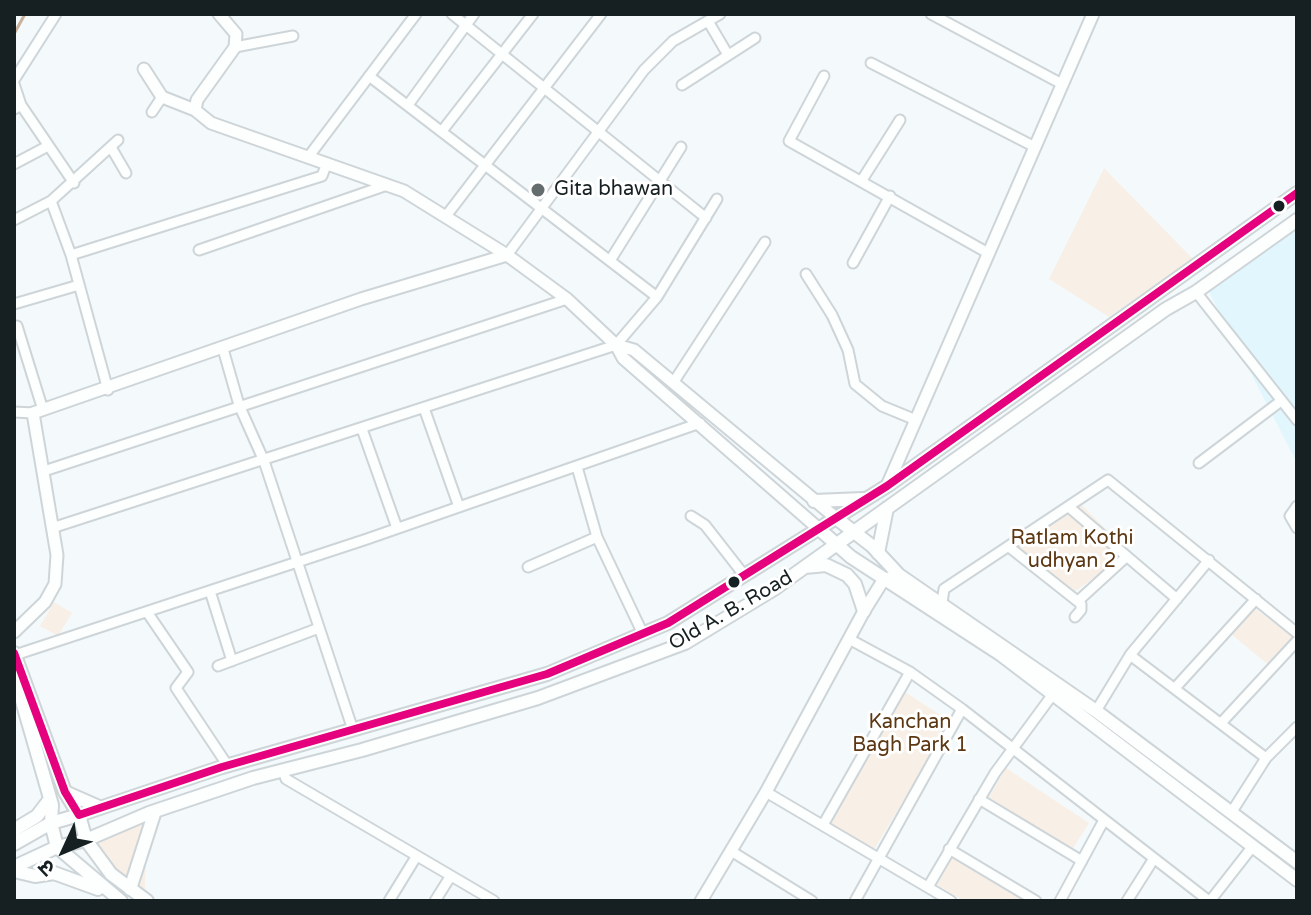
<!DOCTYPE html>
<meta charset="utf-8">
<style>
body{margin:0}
#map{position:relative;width:1311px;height:915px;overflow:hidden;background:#f4fafb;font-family:"Varela Round","Noto Sans Devanagari",sans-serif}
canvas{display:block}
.frame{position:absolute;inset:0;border:16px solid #162022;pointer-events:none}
.north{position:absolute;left:24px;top:811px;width:80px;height:80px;-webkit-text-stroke:6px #fff;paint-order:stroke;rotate:226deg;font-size:22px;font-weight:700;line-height:32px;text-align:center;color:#162022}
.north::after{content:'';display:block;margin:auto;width:28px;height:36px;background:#162022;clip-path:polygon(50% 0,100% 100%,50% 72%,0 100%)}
</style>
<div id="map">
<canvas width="1311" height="915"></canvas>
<div class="frame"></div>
<div class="north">उ</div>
</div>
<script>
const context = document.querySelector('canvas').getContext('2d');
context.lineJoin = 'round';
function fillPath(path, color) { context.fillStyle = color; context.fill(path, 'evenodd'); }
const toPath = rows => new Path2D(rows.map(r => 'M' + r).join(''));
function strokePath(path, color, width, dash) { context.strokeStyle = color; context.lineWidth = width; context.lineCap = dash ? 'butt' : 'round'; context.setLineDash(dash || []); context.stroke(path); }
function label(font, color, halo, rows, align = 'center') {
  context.font = font + ' "Varela Round",sans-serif'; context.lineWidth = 6; context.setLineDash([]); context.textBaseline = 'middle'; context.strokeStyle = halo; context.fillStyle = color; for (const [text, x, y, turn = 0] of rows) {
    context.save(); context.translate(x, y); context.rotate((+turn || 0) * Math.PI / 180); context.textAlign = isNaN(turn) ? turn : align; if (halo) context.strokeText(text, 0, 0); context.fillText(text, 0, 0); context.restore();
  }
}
fillPath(toPath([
 [1297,229,1297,463,1208,290]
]), '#e1f7fd');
fillPath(toPath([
 [1104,168,1193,259,1109,317,1049,279],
 [1080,503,1129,553,1070,595,1015,549],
 [54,602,72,613,58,636,40,626],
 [1253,607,1296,639,1271,667,1231,634],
 [902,690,951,722,873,851,828,825],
 [1006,768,1089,823,1072,850,989,797],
 [149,813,144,900,86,840],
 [953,857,1026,901,964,901,937,885]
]), '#f8efe6');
strokePath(toPath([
 [14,34,25,14]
]), '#c9b19c', 3);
const minor = toPath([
 [452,14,706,218],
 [931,14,1062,84],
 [708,21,728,55],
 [235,47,293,36],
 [871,63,1035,147],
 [369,76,657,297],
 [824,76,789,141,988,253],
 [14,80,56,14],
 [14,84,21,105],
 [682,85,755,38],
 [408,105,474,14],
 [14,109,21,105,74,183],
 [152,112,162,97],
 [442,131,533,14],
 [112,149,126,173],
 [309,156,416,14],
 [14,164,48,146],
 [862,180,900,120],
 [51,201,71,255,108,390],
 [446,216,601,14],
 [14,220,51,201,118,140],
 [199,250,387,185],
 [71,255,322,176,327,163],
 [507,255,644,70,673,41,720,14],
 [611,259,681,147],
 [853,263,890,196],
 [806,274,832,315,848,350,855,384,882,406,916,420],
 [1196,292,1297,420],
 [14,304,79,285],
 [17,326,43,410],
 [223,349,239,405,264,461,353,730],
 [673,383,765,242],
 [424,408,459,507],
 [14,412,33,413],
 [362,429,397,528],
 [1199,463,1281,401],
 [577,467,597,537,643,634],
 [44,471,567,299],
 [1297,506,1290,516,1297,528],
 [1070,508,1177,599],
 [691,516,705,525,744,575],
 [52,528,616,345,657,297,717,199],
 [1009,547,1081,604,1081,610,1075,617],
 [528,567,597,537],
 [210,591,232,661],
 [1078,601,1125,558],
 [935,603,942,603,944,589,1108,480,1297,633],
 [147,612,188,672,176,688,228,766],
 [849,639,910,672,962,709,1209,901],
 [15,655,367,539,700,423],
 [1130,655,1266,758],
 [218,666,319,628],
 [1175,688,1256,599],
 [1096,711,1130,655,1209,560],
 [1222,722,1297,641],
 [283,771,286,779,494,901],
 [766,792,951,901],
 [979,799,1082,861],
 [1231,813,1266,758,1297,727],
 [823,825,910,672],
 [949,849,1036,901],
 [731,851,812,901],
 [928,887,995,773,1053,694],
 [389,901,416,857],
 [435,901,450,877],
 [855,901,962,709],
 [1060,901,1104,820],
 [1127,901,1153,860],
 [1210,901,1253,846]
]);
const tertiary = toPath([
 [144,69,162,97,195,110,211,123,404,191,507,255,567,299,616,345,623,358,819,529],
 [195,110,197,100,235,47,236,34,219,14],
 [616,345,634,350,836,518],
 [887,486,1093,14],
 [14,632,45,602,55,584,57,555,33,413,361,299,507,255],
 [701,901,766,792,864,611,884,579,893,577]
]);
const secondary = toPath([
 [814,501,863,499],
 [836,518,872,546,899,575,1096,711,1297,862],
 [819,529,851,557,1000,654,1297,880],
 [878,553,887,508],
 [805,567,826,565,847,575,855,584,864,611],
 [14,653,65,792,79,815,222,767,547,674,668,623,887,486,1297,193],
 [14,673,52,805,51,823,57,847,86,840,79,815,51,823,14,844],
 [65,792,99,807],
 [14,830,37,816,50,799],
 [14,867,57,847,121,901],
 [14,871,35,876,54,873,98,889],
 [130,889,155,811],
 [147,901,111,874,86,840,149,813,253,778,362,750,538,698,685,643,774,589,1166,309,1196,292,1297,220]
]);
strokePath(minor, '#ced5d8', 13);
strokePath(tertiary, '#ced5d8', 15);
strokePath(secondary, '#ced5d8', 16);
strokePath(minor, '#fdfefe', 9);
strokePath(tertiary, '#fdfefe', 11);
strokePath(secondary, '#fdfefe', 12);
strokePath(toPath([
 [14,653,65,792,79,815,222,767,547,674,668,623,887,486,1297,193]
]), '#e5007d', 8);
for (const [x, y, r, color] of [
 [538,190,8,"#646c6e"],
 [1279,206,7,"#162022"],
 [734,582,7,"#162022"]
]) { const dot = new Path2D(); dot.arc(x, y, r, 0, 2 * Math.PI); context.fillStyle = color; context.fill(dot); strokePath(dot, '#fff', 3); }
label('20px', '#162022', '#fff', [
 ["Gita bhawan",554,190]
], 'left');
label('20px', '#5c3712', '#fff', [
 ["Ratlam Kothi",1072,539],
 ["udhyan 2",1072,562],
 ["Kanchan",910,723],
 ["Bagh Park 1",910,746]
]);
label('20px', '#162022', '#fff', [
 ["Old A. B. Road",731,611,-30]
]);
</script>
